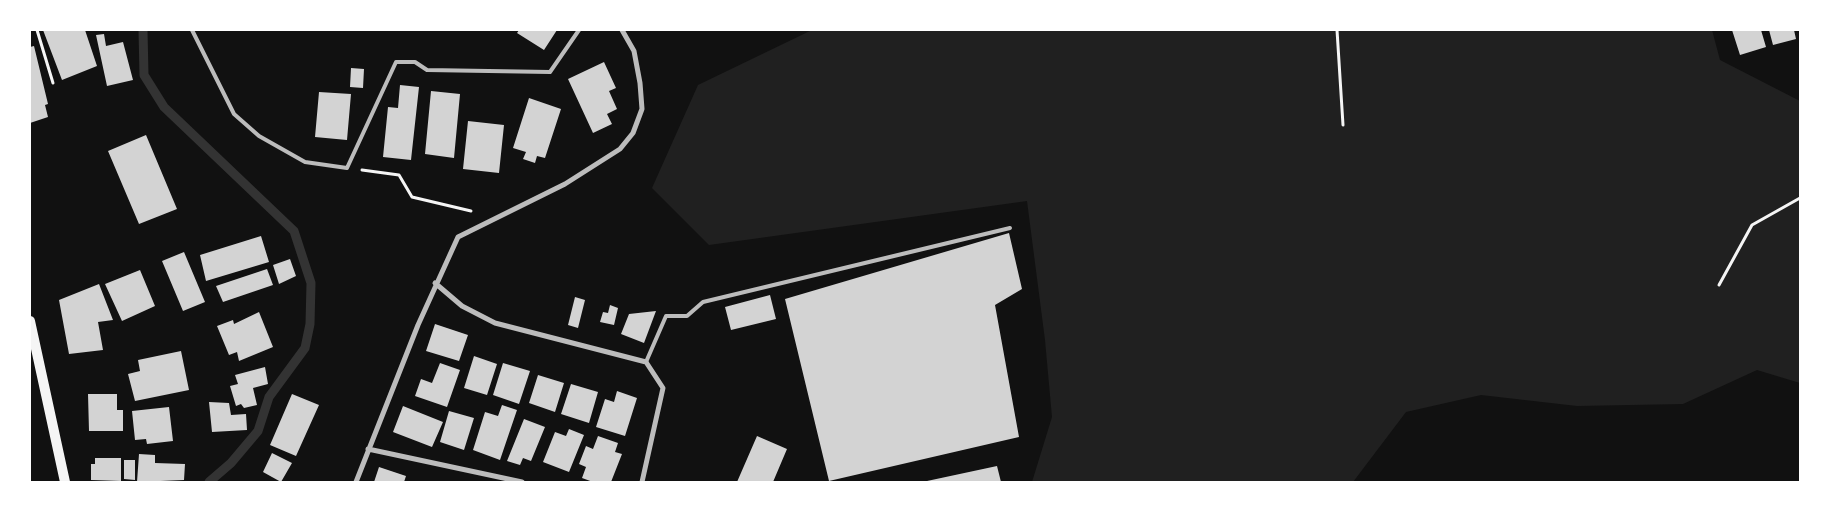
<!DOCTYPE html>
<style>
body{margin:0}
#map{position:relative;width:1830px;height:512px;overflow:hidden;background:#111;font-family:Cabin,sans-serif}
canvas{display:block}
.frame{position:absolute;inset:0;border:31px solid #fff;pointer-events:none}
</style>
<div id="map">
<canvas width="1830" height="512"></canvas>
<div class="frame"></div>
</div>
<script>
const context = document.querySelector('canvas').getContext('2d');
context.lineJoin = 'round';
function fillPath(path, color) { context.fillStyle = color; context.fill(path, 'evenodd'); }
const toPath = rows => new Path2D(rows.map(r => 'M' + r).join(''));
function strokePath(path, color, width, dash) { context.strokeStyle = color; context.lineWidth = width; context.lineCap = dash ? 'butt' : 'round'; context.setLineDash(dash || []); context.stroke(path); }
fillPath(toPath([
 [812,30,1712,30,1720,60,1800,101,1800,383,1757,370,1683,404,1577,406,1481,395,1406,412,1353,482,1032,482,1052,417,1045,340,1027,201,709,245,652,188,698,85]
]), '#202020');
strokePath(toPath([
 [143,30,144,75,164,107,294,231,311,283,310,324,305,348,269,397,258,431,231,463,209,482]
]), '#333', 9);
fillPath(toPath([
 [43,30,85,30,97,66,62,80],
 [519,30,557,30,544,50,517,33],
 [1732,30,1761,30,1766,47,1740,55],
 [1769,30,1794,30,1796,39,1773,45],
 [104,34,106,46,123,42,133,80,107,86,96,35],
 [34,46,48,104,45,105,48,117,30,123,30,47],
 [604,62,616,88,609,91,617,109,607,114,612,124,593,133,568,79],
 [351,68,364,69,363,88,350,87],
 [400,85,419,87,411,160,383,157,388,107,398,108],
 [431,91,460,94,454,158,425,154],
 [319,92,351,94,347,140,315,137],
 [529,98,561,109,545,158,537,156,535,163,523,159,526,152,513,148],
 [468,121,504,125,499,173,463,169],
 [146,135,177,209,139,224,108,151],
 [1009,233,1022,289,995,305,1019,437,829,481,785,299],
 [261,236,269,262,206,281,200,255],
 [184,252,205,302,183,311,162,261],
 [290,259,296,276,279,284,273,265],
 [267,269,273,285,223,302,216,286],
 [140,270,155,306,122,321,105,284],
 [99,284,113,320,98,322,103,350,69,354,59,300],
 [770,295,776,319,731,330,725,307],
 [575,297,585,300,578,328,568,325],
 [610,305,618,308,614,325,600,322,603,312,608,313],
 [656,311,644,343,621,334,629,314],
 [259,312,273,347,239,361,237,352,229,355,217,326,233,320,234,324],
 [435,324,468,335,459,361,426,351],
 [181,351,189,390,135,401,128,374,140,371,138,360],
 [474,356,497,364,487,395,464,388],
 [440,363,460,370,447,407,415,396,421,379,432,383],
 [503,363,530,371,519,404,493,395],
 [265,367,268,384,253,388,257,405,244,408,241,404,236,406,230,386,238,384,235,375],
 [538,375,564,383,555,412,529,403],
 [571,384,598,392,589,423,561,414],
 [617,391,637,398,625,436,596,427,605,399,614,402],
 [88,394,117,394,117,410,123,410,123,431,89,431],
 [292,394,319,405,296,456,270,445],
 [209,402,229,403,231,415,246,414,247,430,212,432],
 [502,405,517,410,500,460,473,450,485,412,498,416],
 [403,406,443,422,432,447,393,432],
 [169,407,173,441,147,444,146,439,135,440,132,411],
 [449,411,474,418,464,450,440,442],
 [524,419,545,427,531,461,523,458,520,465,507,461],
 [569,429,584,435,569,472,543,462,555,432,566,436],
 [598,436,618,443,615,452,622,454,611,482,593,482,582,478,586,467,579,464,586,446,593,449],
 [757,436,787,449,773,482,737,482],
 [272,453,292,463,281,482,263,472],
 [139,454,155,455,155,463,185,464,184,480,137,482],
 [95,458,121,458,121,481,91,480,91,464,95,464],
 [124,460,135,460,135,480,124,479],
 [997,466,1001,482,927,482,927,481],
 [379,467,406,476,404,482,374,482]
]), '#d3d3d3');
strokePath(toPath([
 [37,30,53,83],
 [1337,30,1343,125],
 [362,170,399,175,412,197,471,211],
 [1719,285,1752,225,1800,198]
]), '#f5f5f5', 3);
strokePath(toPath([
 [192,30,234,114,259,136,305,162,347,168,396,62,415,62,427,70,550,72,579,30],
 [646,362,666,316,687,316,703,302,1010,228]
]), '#bcbcbc', 4);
strokePath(toPath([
 [435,283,462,306,495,323,646,362,663,388,642,482],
 [368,449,522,482],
 [356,482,418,325,458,237,565,184,620,149,633,133,642,109,640,83,634,51,622,30]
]), '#bcbcbc', 5);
strokePath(toPath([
 [30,321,65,482]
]), '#f5f5f5', 10);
</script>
